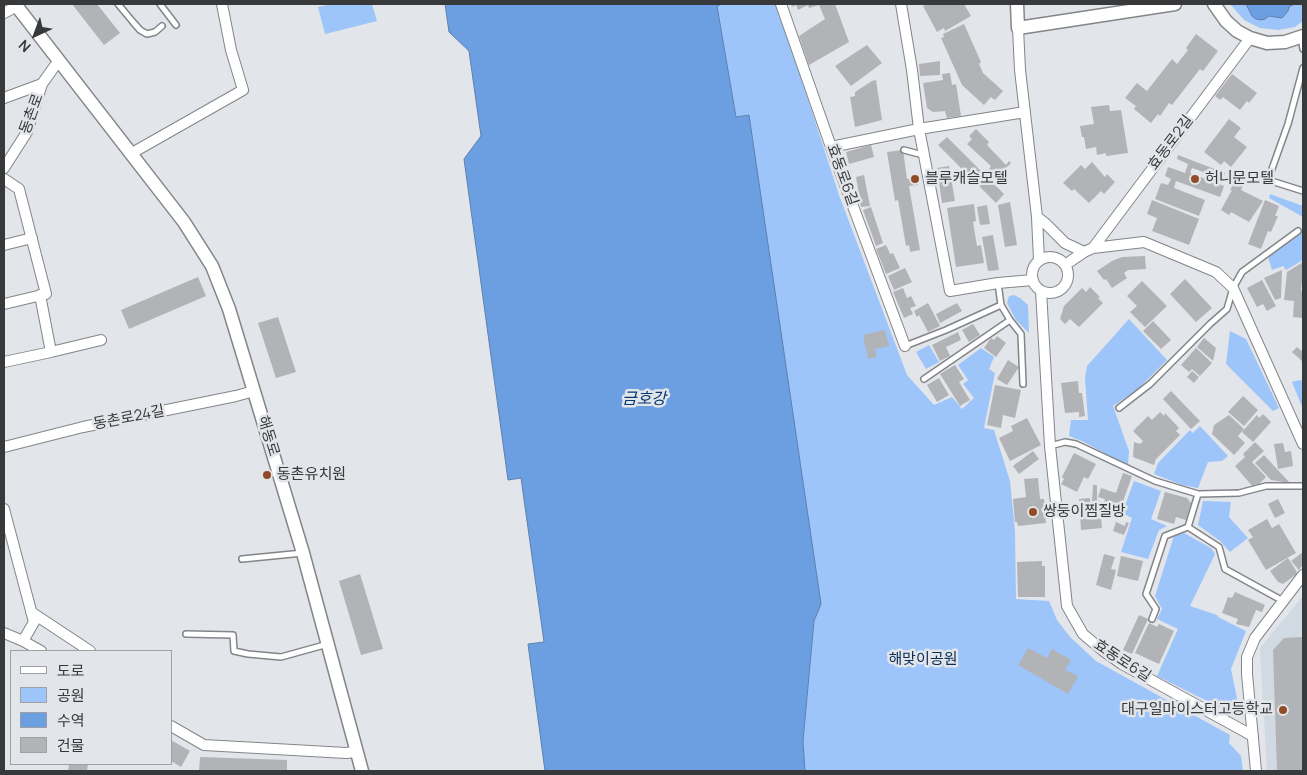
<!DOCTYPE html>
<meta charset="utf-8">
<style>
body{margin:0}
#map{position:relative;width:1307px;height:775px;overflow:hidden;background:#e2e5e9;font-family:Manrope,"Noto Sans KR",sans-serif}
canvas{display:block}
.frame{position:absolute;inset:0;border:5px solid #37393a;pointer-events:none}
.legend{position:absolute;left:10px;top:650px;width:162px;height:115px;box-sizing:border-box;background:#e2e5e9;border:1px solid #9ea0a3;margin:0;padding:6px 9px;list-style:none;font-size:15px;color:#37393a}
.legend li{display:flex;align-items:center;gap:10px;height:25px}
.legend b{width:25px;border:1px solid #9ea0a3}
.north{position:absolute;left:10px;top:10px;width:50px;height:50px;-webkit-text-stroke:4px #e2e5e9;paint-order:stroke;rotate:223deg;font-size:14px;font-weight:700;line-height:20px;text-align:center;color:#37393a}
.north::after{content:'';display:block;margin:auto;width:18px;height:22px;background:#37393a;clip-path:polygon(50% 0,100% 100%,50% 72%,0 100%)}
</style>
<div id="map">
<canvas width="1307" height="775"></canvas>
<div class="frame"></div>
<ul class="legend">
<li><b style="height:6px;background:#fff"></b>도로</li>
<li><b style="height:14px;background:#9ec5f9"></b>공원</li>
<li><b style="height:14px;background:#6c9fe1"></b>수역</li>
<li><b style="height:14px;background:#b1b3b7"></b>건물</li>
</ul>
<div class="north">N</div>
</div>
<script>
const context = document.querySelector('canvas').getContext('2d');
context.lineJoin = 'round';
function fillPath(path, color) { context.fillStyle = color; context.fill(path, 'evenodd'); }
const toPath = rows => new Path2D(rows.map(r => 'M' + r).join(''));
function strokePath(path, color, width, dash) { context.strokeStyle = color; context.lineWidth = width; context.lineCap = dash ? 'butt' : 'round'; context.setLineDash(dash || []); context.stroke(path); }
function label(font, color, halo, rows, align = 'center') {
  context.font = font + ' Manrope,"Noto Sans KR",sans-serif'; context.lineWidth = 5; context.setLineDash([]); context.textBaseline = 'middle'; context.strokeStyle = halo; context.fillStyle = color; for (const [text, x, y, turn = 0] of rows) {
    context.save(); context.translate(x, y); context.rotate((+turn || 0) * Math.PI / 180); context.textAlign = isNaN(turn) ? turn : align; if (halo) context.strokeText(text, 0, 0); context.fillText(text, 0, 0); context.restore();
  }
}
fillPath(toPath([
 [1303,596,1303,771,1267,771,1260,648]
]), '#d1d9e2');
fillPath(toPath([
 [332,4,372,4,377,21,325,34,318,7],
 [722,4,777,4,839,195,907,375,934,405,952,397,962,409,974,398,963,384,968,380,958,365,981,348,994,357,989,369,995,373,984,428,994,430,1010,481,1015,531,1016,599,1049,601,1057,620,1070,637,1096,661,1230,735,1229,743,1241,756,1243,771,805,771,803,741,814,621,820,604,748,115,736,117,717,6],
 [1230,4,1303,4,1303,21,1295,27,1278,30,1260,28,1244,20],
 [1270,194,1303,206,1303,217,1269,198],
 [1303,231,1303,260,1286,270,1283,266,1272,270,1268,257],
 [1014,295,1020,298,1028,305,1029,333,1016,320,1007,303,1009,296],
 [1129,319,1167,360,1138,389,1113,406,1129,451,1128,466,1082,441,1069,436,1071,420,1088,420,1085,378,1087,366],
 [1230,331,1246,339,1279,408,1273,411,1226,364],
 [929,345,939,362,926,369,916,352],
 [1300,380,1303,381,1303,409,1292,382],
 [1200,426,1228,456,1222,461,1208,462,1198,488,1182,485,1154,474,1158,463,1190,430,1193,433],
 [1134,481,1161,491,1151,519,1167,526,1159,530,1148,559,1121,552,1132,518,1122,513],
 [1203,501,1231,502,1229,517,1248,538,1230,552,1220,541,1198,525],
 [1184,533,1211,548,1215,554,1190,606,1217,615,1218,617,1246,631,1231,669,1238,703,1219,707,1157,676,1178,629,1157,619,1162,609,1155,596,1174,536]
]), '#9ec5f9');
const water = toPath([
 [445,4,722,4,717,6,736,117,749,115,821,604,814,621,803,741,805,771,545,771,528,644,544,642,521,478,508,480,464,159,481,136,469,51,449,32,445,4],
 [1246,4,1294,4,1289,7,1288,11,1282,18,1269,16,1265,19,1261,20,1256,19,1252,16,1246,4]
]);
fillPath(water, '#6c9fe1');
strokePath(water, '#5c80af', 1);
fillPath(toPath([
 [72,4,97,4,120,33,104,45],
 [791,4,835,4,849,42,809,65,799,36,825,19,819,5,809,8,808,5,798,10,796,5,792,7],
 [927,4,964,4,971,16,945,31,944,28,937,32,923,6],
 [964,24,981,62,979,64,983,73,1003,91,995,100,991,97,984,105,962,85,941,38,944,37,943,34],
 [1196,34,1218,51,1203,71,1200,69,1172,105,1169,103,1160,116,1158,114,1151,123,1134,109,1136,106,1125,98,1137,83,1147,91,1172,59,1177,64,1188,50,1186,48],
 [867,45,882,63,851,86,835,66],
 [940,61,940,75,920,76,919,64],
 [950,73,952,85,956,84,961,116,947,118,945,111,933,112,927,108,923,83,943,80,942,74],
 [1232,74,1257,93,1249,103,1247,101,1240,110,1223,97,1220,100,1215,96],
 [876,80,882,120,855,127,850,97,855,96,855,92,872,81],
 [1109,105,1110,111,1121,110,1128,153,1106,156,1106,153,1097,155,1096,147,1086,149,1084,137,1082,137,1080,126,1094,124,1091,107],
 [1229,119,1241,128,1234,137,1247,147,1231,167,1224,161,1221,165,1204,152],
 [976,129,989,142,987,145,1006,165,1009,161,1011,163,997,177,989,169,991,166,967,144,972,139,969,136],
 [947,137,1004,194,996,203,938,145],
 [871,145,874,157,849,164,846,152],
 [903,150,907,179,917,177,918,185,909,186,920,250,910,252,909,245,906,246,898,200,895,201,887,152],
 [1178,155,1225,173,1223,179,1192,168,1190,173,1224,186,1220,197,1176,181,1174,188,1205,200,1199,216,1155,199,1161,183,1168,185,1171,179,1165,176,1168,167,1185,173,1188,164,1177,159],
 [1092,162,1105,177,1107,174,1115,182,1104,194,1101,191,1089,203,1074,189,1072,191,1063,183,1081,165,1085,169],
 [949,166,955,201,942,203,937,168],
 [864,175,870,206,861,207,856,177],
 [1235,180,1243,185,1241,190,1263,201,1249,222,1231,212,1229,215,1221,210,1232,190,1230,190],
 [1152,200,1199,219,1189,245,1152,231,1157,218,1147,214],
 [1265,200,1279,206,1275,216,1278,216,1271,232,1268,231,1261,249,1248,244],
 [1010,202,1017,245,1005,247,998,205],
 [974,204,976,221,973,222,977,246,981,245,984,263,956,267,947,208],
 [987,205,990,224,980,225,977,207],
 [871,207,883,243,876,246,863,210],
 [993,235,999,270,988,271,982,237],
 [886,245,890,254,893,253,900,268,886,274,876,249],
 [1145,256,1146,269,1128,270,1124,273,1127,278,1112,288,1106,279,1104,280,1097,271,1112,261,1122,257],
 [1303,262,1303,280,1302,280,1301,291,1303,291,1303,318,1293,317,1294,301,1284,300,1287,272],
 [905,268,912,282,894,290,888,276],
 [1282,270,1281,298,1275,300,1264,278],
 [198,277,206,296,129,329,121,310],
 [1185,279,1212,308,1196,322,1170,294],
 [1262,280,1276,306,1267,311,1263,304,1257,307,1247,288],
 [1142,281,1167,306,1145,327,1130,312,1137,306,1127,296],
 [1090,287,1100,297,1098,298,1103,303,1079,327,1070,319,1065,324,1060,319,1064,306,1082,288,1086,292],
 [903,288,907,298,911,296,916,306,910,308,913,314,904,318,893,292],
 [928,303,940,326,928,332,919,315,917,317,914,311],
 [957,303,962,311,940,323,936,314],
 [278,317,296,372,276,378,258,323],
 [1153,321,1171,340,1161,349,1143,331],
 [973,324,980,335,969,342,962,330],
 [885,330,889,346,875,349,877,357,868,359,863,335],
 [958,332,961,340,946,347,950,356,940,361,932,345],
 [997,336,1006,343,996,357,984,348,991,338,994,340],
 [1204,338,1216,348,1213,361,1197,347],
 [1297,347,1303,352,1303,362,1292,352],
 [1196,348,1212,363,1200,376,1192,369,1189,372,1181,365],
 [1008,360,1019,367,1007,385,997,379],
 [955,365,964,379,959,382,970,400,960,406,940,374],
 [1192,371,1199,377,1194,383,1187,377],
 [939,378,949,395,937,402,927,385],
 [1078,381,1079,393,1082,393,1085,416,1079,417,1079,412,1065,413,1061,383],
 [995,385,1021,390,1015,418,1003,415,1001,428,987,425],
 [1171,391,1200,421,1191,429,1163,399],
 [1243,396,1258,410,1244,426,1228,412],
 [1160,412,1164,416,1165,413,1179,428,1176,431,1180,435,1156,459,1154,465,1133,457,1134,442,1140,444,1143,441,1133,431,1148,416,1152,420],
 [1263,414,1271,422,1253,442,1242,432,1257,415,1259,418],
 [1229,415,1244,429,1238,436,1245,443,1234,455,1212,434,1214,425],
 [1027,418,1041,445,1010,461,999,438,1013,431,1011,426],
 [1255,442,1264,451,1252,462,1266,477,1258,485,1256,484,1253,487,1235,466,1245,457,1243,454],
 [1283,443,1285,452,1291,451,1293,466,1278,469,1274,444],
 [1033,451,1039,459,1019,474,1013,466],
 [1074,453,1096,464,1088,479,1084,477,1077,492,1061,484,1064,479,1062,477],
 [1264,455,1276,468,1290,483,1271,480,1255,463],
 [1123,473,1132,476,1119,513,1102,507,1105,499,1098,497,1101,488,1116,493],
 [1038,478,1040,499,1044,499,1046,523,1018,526,1017,522,1015,522,1013,499,1026,497,1024,479],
 [1093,485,1097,485,1097,501,1092,501],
 [1165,492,1187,498,1191,503,1186,520,1176,517,1174,524,1157,519],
 [1090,498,1090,505,1100,505,1102,528,1081,530,1079,499],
 [1278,499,1285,513,1275,518,1268,504],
 [1267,519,1272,528,1279,524,1296,553,1266,570,1248,540,1253,537,1248,530],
 [1116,522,1125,526,1126,522,1129,523,1124,535,1113,531],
 [1303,552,1303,564,1299,570,1291,561],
 [1104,554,1115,557,1111,569,1116,570,1111,590,1096,585],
 [1121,556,1143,561,1138,581,1117,576],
 [1288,558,1297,572,1296,572,1297,574,1283,584,1278,582,1270,571],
 [1042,561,1042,566,1045,566,1045,597,1018,597,1017,562],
 [360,574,383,649,361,655,339,581],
 [1235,592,1265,605,1262,612,1256,610,1249,627,1236,624,1238,619,1222,613,1228,597,1232,598],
 [1139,615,1148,619,1132,654,1123,650],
 [1149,623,1157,627,1159,624,1174,631,1159,664,1135,653],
 [1303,637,1303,771,1277,771,1273,650,1284,638],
 [1028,648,1047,658,1052,649,1071,660,1065,670,1078,676,1068,694,1018,665],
 [171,740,190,751,181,767,171,761],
 [200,757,287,760,287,771,199,771],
 [69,764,88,764,87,771,68,771]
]), '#b1b3b7');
const service = toPath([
 [118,4,133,22,140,30,147,34,155,32,162,26],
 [160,4,176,25],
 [1301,38,1303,49],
 [1303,68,1288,124,1268,180,1303,191],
 [904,150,923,155],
 [998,283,1001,305,1010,320,1021,334,1023,384],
 [905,346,946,330,1001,305],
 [924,379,1010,320],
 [1119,408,1150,384,1210,324,1227,309,1233,288,1242,272,1298,231],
 [1050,446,1065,442,1076,444,1155,481,1198,494,1239,493,1266,486,1303,486],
 [1198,494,1188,527,1219,547,1225,569,1283,601],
 [242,559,303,553],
 [1152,619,1156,609,1146,594,1165,536,1188,527],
 [186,634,233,635,234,651,248,654,281,657,328,644]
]);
const minor = toPath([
 [781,4,831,147,905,346],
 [901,4,912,70,919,129,950,291,998,283,1033,280],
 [4,13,17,6],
 [1018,28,1020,70,1037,217,1039,260],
 [4,98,42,84],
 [831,147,919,129,1025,112],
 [132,153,243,90,231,50,222,4],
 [4,168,27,132,42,84,59,60],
 [4,179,19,189,46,294,4,304],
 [1037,217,1045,223,1065,243,1084,252],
 [4,245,32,238],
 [1093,248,1250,38],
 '1032 275a18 18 0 1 1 36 0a18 18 0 1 1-36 0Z',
 [1065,265,1084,252,1093,248,1144,242,1216,272,1233,288,1303,444],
 [1041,291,1050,446,1067,606,1083,634,1102,650,1122,664,1253,736],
 [51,352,101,340],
 [4,362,51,352,40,295],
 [4,447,83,427,236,396,254,391],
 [4,509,34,622,23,641,41,651],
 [31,612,90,651],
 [4,633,23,641],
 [171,726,204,745,346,753,356,752],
 [1256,771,1247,674,1247,657,1255,638,1303,575]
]);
const tertiary = toPath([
 [15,4,184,222,212,266,229,309,303,553,362,771],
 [1017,4,1018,28,1175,4],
 [1214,4,1226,21,1237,31,1250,38,1267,43,1285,42,1303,36]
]);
strokePath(service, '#838588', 8);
strokePath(minor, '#838588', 12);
strokePath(tertiary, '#838588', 15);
strokePath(service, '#fff', 5);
strokePath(minor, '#fff', 10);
strokePath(tertiary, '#fff', 12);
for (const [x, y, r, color] of [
 [915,179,5,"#924b27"],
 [1195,179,5,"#924b27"],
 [267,475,5,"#924b27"],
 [1033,512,5,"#924b27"],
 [1283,710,5,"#924b27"]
]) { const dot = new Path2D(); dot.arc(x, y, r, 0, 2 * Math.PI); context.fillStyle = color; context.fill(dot); strokePath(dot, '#e2e5e9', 2); }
label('15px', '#37393a', '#e2e5e9', [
 ["동촌로",32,114,-70],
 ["효동로2길",1171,143,-53],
 ["효동로6길",842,175,70],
 ["동촌로24길",129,418,-11],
 ["해동로",268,436,73],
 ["효동로6길",1122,661,33]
]);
label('15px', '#37393a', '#e2e5e9', [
 ["블루캐슬모텔",925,179],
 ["허니문모텔",1205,179],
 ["동촌유치원",277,475],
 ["쌍둥이찜질방",1043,512],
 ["대구일마이스터고등학교",1273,710,"right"]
], 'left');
label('15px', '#0a2d57', '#e2e5e9', [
 ["해맞이공원",923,660]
]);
label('italic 16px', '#043974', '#e2e5e9', [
 ["금호강",644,400]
]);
</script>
